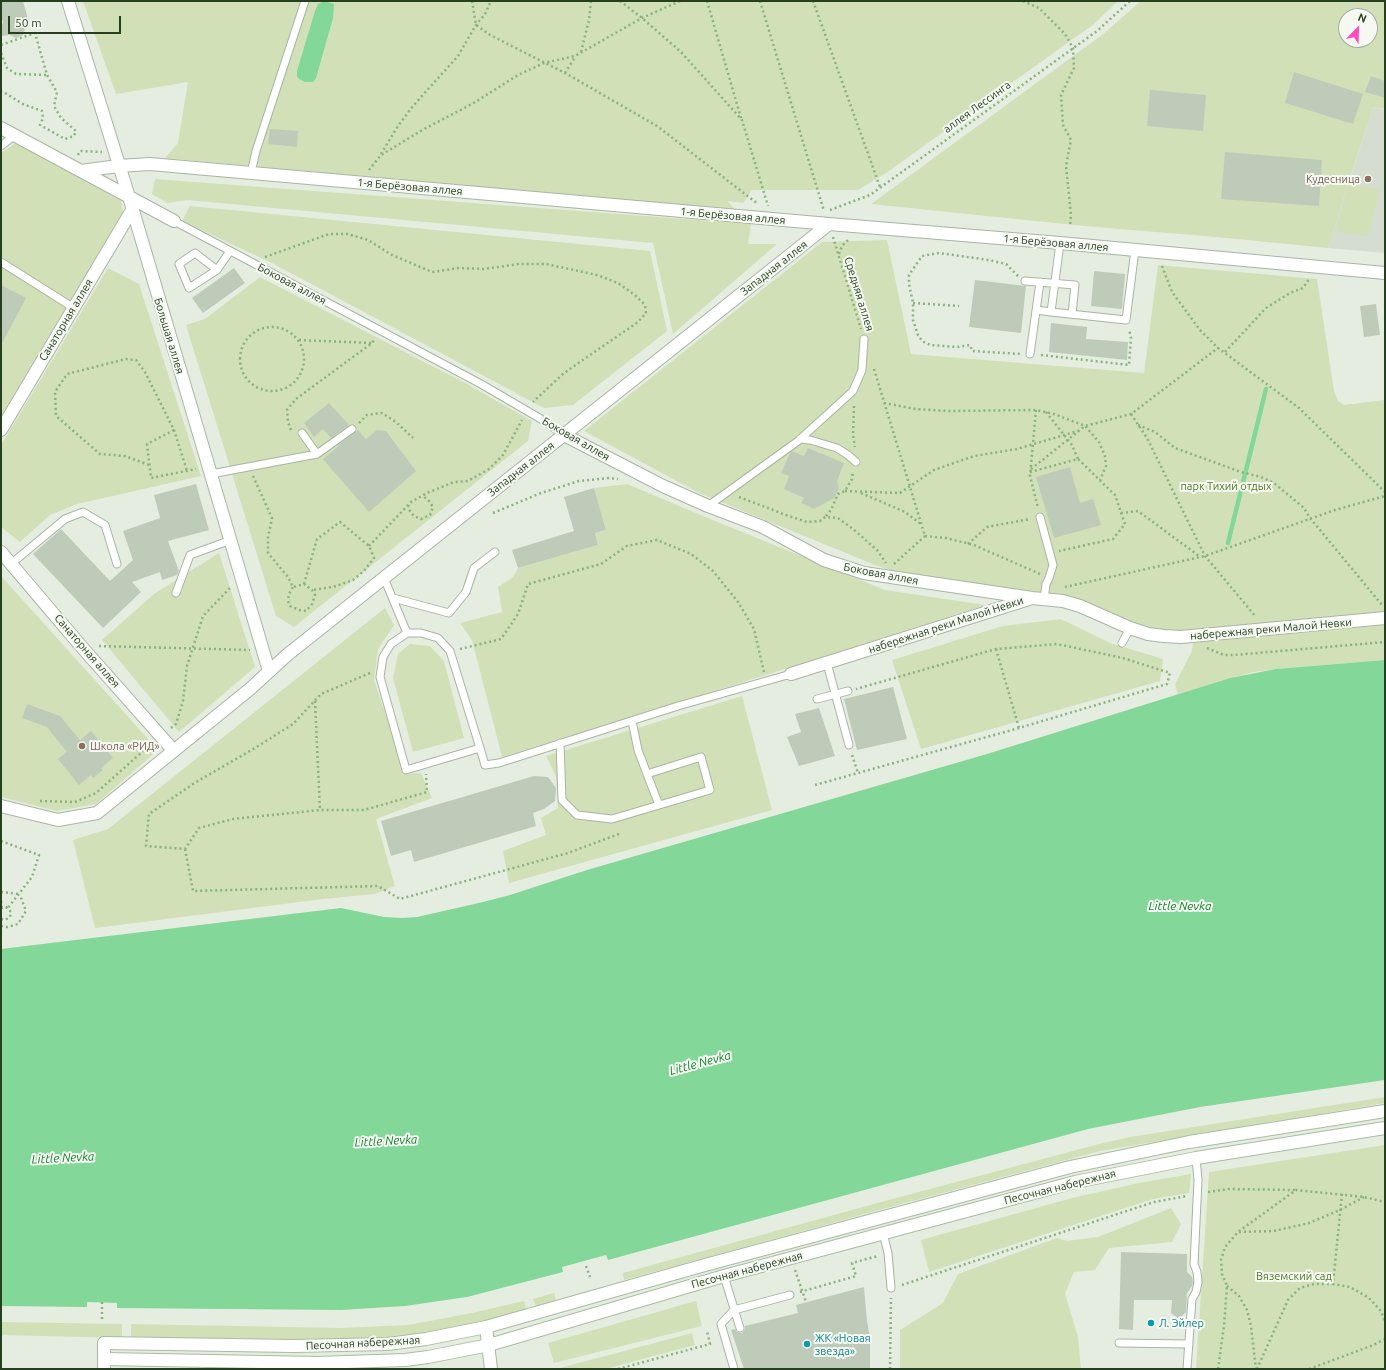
<!DOCTYPE html>
<meta charset="utf-8">
<style>
body{margin:0}
#map{position:relative;width:1386px;height:1370px;overflow:hidden;background:#e5ede1;font-family:Ubuntu,sans-serif}
canvas{display:block}
.frame{position:absolute;inset:0;border:2px solid #253f1f;pointer-events:none}
.north{position:absolute;left:1338px;top:8px;width:40px;height:40px;box-sizing:border-box;background:#f5f9f2;border:1px solid #a2af9e;border-radius:50%;rotate:23deg;font-size:11px;font-weight:700;line-height:16px;text-align:center;color:#253f1f}
.north::after{content:'';display:block;margin:auto;width:14px;height:18px;background:#ff4dc1;clip-path:polygon(50% 0,100% 100%,50% 72%,0 100%)}
.scale{position:absolute;left:8px;top:16px;width:113px;height:18px;box-sizing:border-box;border:2px solid #253f1f;border-top:0;padding-left:5px;font-size:12px;line-height:14px;white-space:nowrap;color:#253f1f;-webkit-text-stroke:3px #f5f9f2;paint-order:stroke}
</style>
<div id="map">
<canvas width="1386" height="1370"></canvas>
<div class="frame"></div>
<div class="north">N</div>
<div class="scale">50 m</div>
</div>
<script>
const context = document.querySelector('canvas').getContext('2d');
context.lineJoin = 'round';
function fillPath(path, color) { context.fillStyle = color; context.fill(path, 'evenodd'); }
const toPath = rows => new Path2D(rows.map(r => 'M' + r).join(''));
function strokePath(path, color, width, dash) { context.strokeStyle = color; context.lineWidth = width; context.lineCap = dash ? 'butt' : 'round'; context.setLineDash(dash || []); context.stroke(path); }
function label(font, color, halo, rows, align = 'center') {
  context.font = font + ' Ubuntu,sans-serif'; context.lineWidth = 4; context.setLineDash([]); context.textBaseline = 'middle'; context.strokeStyle = halo; context.fillStyle = color; for (const [text, x, y, turn = 0] of rows) {
    context.save(); context.translate(x, y); context.rotate((+turn || 0) * Math.PI / 180); context.textAlign = isNaN(turn) ? turn : align; if (halo) context.strokeText(text, 0, 0); context.fillText(text, 0, 0); context.restore();
  }
}
fillPath(toPath([
 [1373,107,1385,110,1385,253,1328,248]
]), '#d4ddcf');
fillPath(toPath([
 [83,1,1118,1,1094,24,886,173,858,190,752,190,743,203,727,201,737,211,165,158,178,143,188,82,116,94],
 [1141,1,1385,1,1385,109,1373,107,1348,184,1380,189,1368,236,1336,232,1348,185,1328,248,1216,237,1084,226,871,204,1102,35],
 [1346,16,1370,16,1370,40,1346,40],
 [16,143,121,201,123,212,1,416,1,153],
 [155,179,751,224,748,244,777,244,673,334,653,243,187,200,167,203,152,194],
 [190,206,650,251,667,331,573,405,544,408,272,263,182,221],
 [887,240,911,354,1144,373,1158,265,1317,279,1334,391,1338,401,1344,405,1385,400,1385,613,1176,631,1145,628,1111,615,907,575,875,565,699,493,584,431,822,242],
 [108,268,139,284,201,476,77,504,50,515,20,542,1,527,1,445],
 [260,277,467,384,532,421,528,441,294,627,276,616,186,325,205,319],
 [627,484,708,518,885,590,985,605,801,664,502,757,472,640,460,623,502,612,498,587,513,577,518,568,598,545,595,533,606,530,594,488],
 [219,553,255,667,179,732,102,640,154,594],
 [1,576,158,750,96,804,57,811,1,797],
 [385,608,394,625,378,649,374,680,406,774,421,773,432,798,376,819,395,886,375,894,323,899,95,928,73,840,108,829],
 [1061,619,1110,643,1163,659,1160,681,921,749,892,660,1003,626],
 [1385,625,1385,660,1276,669,1254,672,1230,678,1178,694,1175,684,1192,651,1193,642],
 [410,644,430,646,444,661,464,738,413,752,393,678,398,654],
 [742,696,772,810,509,883,503,851,546,835,541,818,558,808,556,776,546,756],
 [1385,1097,1385,1103,1100,1151,883,1209,624,1280,623,1273,881,1202,1099,1144,1130,1137],
 [1385,1145,1385,1369,1196,1369,1209,1172],
 [1191,1174,1189,1193,1153,1199,929,1272,921,1240,1072,1198,1139,1183],
 [1171,1208,1181,1224,1172,1242,1109,1248,1095,1270,1074,1272,1065,1294,1078,1337,1081,1369,900,1369,900,1330,943,1303,958,1274,1057,1238,1067,1241,1098,1237],
 [554,1293,556,1300,536,1306,533,1299],
 [524,1301,526,1309,462,1327,414,1337,339,1342,131,1338,131,1324,341,1328,408,1325,472,1313],
 [696,1301,702,1326,554,1363,548,1343],
 [1,1322,122,1324,122,1338,1,1335],
 [692,1333,695,1345,605,1369,556,1369]
]), '#d1e0b7');
fillPath(toPath([
 [324,1,334,4,333,18,316,78,313,82,305,82,299,79,297,76,297,71,315,11,318,4],
 [1385,660,1385,1080,1200,1107,1088,1129,608,1260,606,1255,562,1267,563,1272,467,1297,405,1306,341,1310,117,1308,117,1303,87,1302,87,1307,1,1306,1,949,341,908,384,917,402,918,417,917,483,902,510,895,587,870,987,754,1230,678,1276,669]
]), '#83d799');
strokePath(toPath([
 [1228,543,1266,389]
]), '#83d799', 4.5);
fillPath(toPath([
 [1,1,23,1,27,15,27,24,23,35,16,38,10,35,1,36,1,27,3,22,1,16],
 [1294,72,1363,94,1353,124,1285,103],
 [1371,76,1385,81,1385,98,1365,92],
 [1150,90,1206,95,1203,131,1147,126],
 [270,129,298,131,297,147,268,144],
 [1225,152,1322,160,1319,206,1221,199],
 [234,268,245,283,203,313,192,298],
 [1094,271,1125,274,1122,309,1091,306],
 [975,280,1026,286,1021,333,969,327],
 [1,285,26,298,1,345],
 [1376,304,1380,335,1364,337,1360,306],
 [1051,323,1087,327,1086,339,1128,342,1127,360,1049,352],
 [329,403,349,425,331,438,323,429,314,437,304,423],
 [358,430,366,439,377,430,386,431,416,471,369,512,323,459,338,447,337,446],
 [808,448,844,463,837,481,839,488,834,498,814,509,801,503,804,498,784,489,789,476,781,473,790,453,792,451,804,456],
 [1070,467,1080,503,1093,499,1101,525,1054,538,1036,477],
 [196,484,209,530,168,541,179,571,177,575,162,580,160,572,132,582,141,592,103,628,33,554,61,529,110,581,133,560,123,531,160,518,154,495],
 [594,488,606,530,595,533,598,545,518,568,512,550,574,531,564,497],
 [893,687,907,739,857,750,844,699],
 [27,704,60,716,80,740,91,731,113,758,101,768,103,770,93,778,91,775,79,785,58,759,67,752,47,727,22,718],
 [819,708,835,756,799,766,787,737,801,732,795,714],
 [534,776,548,777,556,788,555,801,544,809,533,813,536,826,414,862,411,850,391,856,381,821],
 [1121,1252,1187,1254,1187,1272,1192,1277,1193,1282,1192,1286,1187,1293,1186,1312,1179,1319,1171,1313,1172,1300,1134,1300,1133,1330,1119,1329],
 [864,1287,867,1321,870,1337,870,1369,744,1369,731,1330,735,1329,737,1332,742,1333,745,1329,745,1326,798,1313,796,1305]
]), '#bfcbb9');
const service = toPath([
 [1,146,15,135],
 [251,173,256,151,305,1],
 [174,221,481,384,541,419,564,435],
 [1060,243,1051,312,1126,320,1135,250],
 [1,262,74,308],
 [217,270,195,253,179,264,189,288,217,270,230,251],
 [1025,281,1075,285,1072,314],
 [1036,310,1051,312],
 [1030,354,1040,282],
 [302,433,317,454],
 [800,439,810,440,837,448,848,455,856,462],
 [211,474,317,454,352,429],
 [708,506,798,441,853,391,862,370,864,339],
 [1040,517,1053,565,1049,578,1046,584,1044,600],
 [12,563,65,519,83,512,105,525,117,564],
 [384,578,407,633,421,633,438,638,450,651,480,748,406,770,380,677,383,657,391,644,407,633],
 [176,593,190,555,231,540],
 [393,598,449,613,466,592,474,568,495,552],
 [1122,643,1130,628],
 [827,663,849,745],
 [817,699,848,691],
 [560,743,562,800,577,815,612,819,710,790,701,757,647,774,638,750,632,721],
 [480,748,485,765,499,763,678,706,791,674],
 [647,774,659,805],
 [883,1233,888,1253,891,1288],
 [724,1276,740,1328],
 [1119,1343,1189,1344],
 [734,1369,721,1324,734,1310,790,1295],
 [1187,1369,1192,1299,1196,1292,1198,1282,1197,1272,1194,1264,1198,1180,1196,1158]
]);
const minor = toPath([
 [68,1,129,197,269,671],
 [1,128,174,221],
 [81,171,118,166,150,164,829,224,1060,243,1385,273],
 [1,430,132,210],
 [564,435,663,486,708,506,763,527,824,560,864,573,1032,598,1063,601,1080,606,1130,628,1148,634,1164,636,1181,637,1385,618],
 [1,552,80,645,173,750],
 [791,674,1029,599],
 [1,806,58,820,97,813,250,689,287,655,829,224],
 [486,1327,491,1369],
 [104,1369,104,1343]
]);
const secondary = toPath([
 [104,1343,293,1346,388,1344,426,1339,486,1327,705,1265,1070,1167,1189,1142,1385,1111],
 [104,1359,317,1363,405,1360,428,1357,489,1345,724,1276,1075,1182,1196,1158,1385,1128]
]);
strokePath(service, '#a8b5a3', 9);
strokePath(minor, '#a8b5a3', 14);
strokePath(secondary, '#a8bda1', 14);
strokePath(toPath([
 [472,1,476,25,490,35,565,73,657,126,758,204],
 [620,1,642,18,681,52,742,120,768,206],
 [707,1,741,118],
 [760,1,824,211],
 [813,1,880,187],
 [1023,1,1039,8,1065,34,1073,48,1074,68,1061,95,1063,125,1071,140,1066,166,1071,215,1070,225],
 [1,45,35,33,47,75,57,92,54,106,61,118,76,131,74,136,65,139,40,125,43,118,42,111,23,104,5,93,1,92],
 [581,52,589,20,591,1],
 [1,53,7,68,16,74,47,75],
 [565,73,575,57],
 [381,154,398,126,413,106,458,56,476,25,485,14,491,1],
 [78,155,80,151,102,152],
 [369,170,381,155,424,129,472,104,518,75,544,63,575,56,642,18,680,1],
 [830,210,870,195,1097,31,1130,1],
 [833,237,861,329],
 [839,254,842,246,849,239],
 [265,257,329,234,348,234,368,240,392,255,432,272,459,268,484,269,519,264,546,264,597,275,618,283,635,295,645,305,646,313,638,322,564,373,533,402],
 [1162,266,1172,292,1200,330,1218,348,1299,408,1385,492],
 [1018,276,1006,264,989,260,939,253,922,256,909,275,909,284,913,303,913,320,918,335,922,341,930,345,957,347,970,345,972,351,1020,354],
 [913,303,959,306],
 '240 359a32 32 0 1 1 64 0a32 32 0 1 1-64 0Z',
 [299,340,371,343],
 [1225,352,1266,308,1290,293,1303,288,1309,279],
 [1041,355,1129,365,1131,338,1129,329],
 [874,369,925,536],
 [884,403,916,409,948,411,1036,410,1054,414,1085,426,1099,442,1105,456,1106,466,1100,480],
 [854,406,853,435,855,447],
 [1036,410,1030,476,1038,508],
 [1046,412,1072,445,1078,459],
 [1131,414,1147,438,1205,556,1256,617],
 [359,423,367,415,382,413,396,422,413,438],
 [1138,425,1155,432,1175,448,1241,472,1261,477,1274,483,1304,508,1310,518,1382,605],
 [174,430,147,444,151,478,196,469],
 [291,430,288,422,287,410,296,399,372,343,375,338],
 [149,465,125,456,100,454,56,416,55,392,67,374,126,359,136,360,145,372,174,430,187,471],
 [1031,469,1085,426,1131,414,1218,348],
 [1030,472,1078,459,1115,495,1125,524,1113,539,1059,551],
 [253,476,272,518,268,538,268,553,288,577,293,587,304,584,312,590,315,595,312,604,306,611,299,610,290,606,288,601,289,594,293,587],
 [845,491,900,493,934,470,974,456,1017,449,1081,430],
 [861,493,905,512,922,525],
 [739,497,786,515,807,522,820,521,825,517,838,518,853,529,877,550,886,563],
 [408,505,410,511,414,516,421,519,430,515,433,507,429,501,423,496],
 [493,513,541,493,579,481,609,478,618,479],
 [1121,513,1138,511,1199,556],
 [826,516,831,510,838,494,845,491,852,479,853,471],
 [925,536,946,538,974,545,1040,574],
 [968,544,987,527,1030,519],
 [369,546,411,502,427,493,454,482,468,481,489,469,503,455,522,420],
 [894,564,925,536],
 [304,584,317,539,340,522,369,546,374,558,364,571,353,580,333,587,312,590],
 [1065,587,1205,556,1335,510,1385,496],
 [99,646,250,650],
 [1207,648,1224,655,1234,655,1385,642],
 [460,649,501,639,518,614,528,584,601,564,627,546,657,540,691,554,713,571,738,602,754,629,764,672],
 [996,649,1019,728],
 [370,673,321,694,293,724,255,748,196,782,149,814,146,846,185,849,199,828,233,819,320,810,364,810,427,792,426,774],
 [315,701,320,810],
 [171,728,176,724,183,701,187,666,203,616,230,588],
 [852,755,858,773],
 [815,785,1019,728,1167,684,1170,673,1123,658,1057,644,996,649,856,689],
 [40,801,75,802,96,793,151,744],
 [1,841,39,855,32,877,7,909],
 [185,849,193,891,378,886,400,899,568,853,619,834],
 [1,892,19,894],
 [1,901,2,908],
 [1,908,6,907,11,912,10,917,5,920,1,919],
 [1,926,7,927,18,924,26,911,20,895],
 [1208,1192,1228,1189,1296,1190],
 [1342,1194,1333,1284,1350,1287,1369,1298,1381,1311,1385,1322],
 [1239,1232,1274,1231,1309,1223,1340,1210,1364,1197],
 [586,1266,590,1277],
 [795,1270,806,1302],
 [902,1285,1154,1202,1187,1196],
 [1227,1286,1239,1296,1247,1310,1251,1326,1256,1369],
 [800,1292,856,1276,852,1263,878,1256],
 [102,1302,102,1319],
 [618,1369,710,1344,707,1331],
 [890,1369,891,1298],
 [1218,1369,1224,1326,1227,1286,1222,1274,1221,1260,1225,1247,1238,1232,1296,1190,1364,1197,1385,1202],
 [1257,1369,1288,1300,1300,1288,1314,1284,1333,1284],
 [1309,1369,1371,1346,1385,1339]
]), '#89b37e', 2.5, [2, 3]);
strokePath(service, '#fff', 7);
strokePath(minor, '#fff', 12);
strokePath(secondary, '#fff', 12);
for (const [x, y, r, color] of [
 [1368,179,4,"#8d6e63"],
 [82,746,4,"#8d6e63"],
 [1151,1323,4,"#0f9aa8"],
 [807,1344,4,"#0f9aa8"]
]) { const dot = new Path2D(); dot.arc(x, y, r, 0, 2 * Math.PI); context.fillStyle = color; context.fill(dot); strokePath(dot, '#f5f9f2', 1.5); }
label('11px', '#253f1f', '#f5f9f2', [
 ["аллея Лессинга",977,107,-36],
 ["1-я Берёзовая аллея",410,187,5],
 ["1-я Берёзовая аллея",733,216,5],
 ["1-я Берёзовая аллея",1056,243,5],
 ["Западная аллея",774,268,-38],
 ["Боковая аллея",292,284,28],
 ["Средняя аллея",859,294,73],
 ["Санаторная аллея",66,320,-59],
 ["Большая аллея",169,336,73],
 ["Боковая аллея",576,439,30],
 ["Западная аллея",521,469,-38],
 ["Боковая аллея",881,574,11],
 ["набережная реки Малой Невки",946,625,-18],
 ["набережная реки Малой Невки",1271,629,-5],
 ["Санаторная аллея",87,651,49],
 ["Песочная набережная",1060,1187,-14],
 ["Песочная набережная",747,1270,-15],
 ["Песочная набережная",363,1343,-3]
]);
label('11px', '#785e54', '#f5f9f2', [
 ["Кудесница",1360,179],
 ["Школа «РИД»",90,746,"left"]
], 'right');
label('11px', '#517a26', '#f5f9f2', [
 ["парк Тихий отдых",1226,486],
 ["Вяземский сад",1294,1276]
]);
label('11px', '#0d838f', '#f5f9f2', [
 ["Л. Эйлер",1159,1323],
 ["ЖК «Новая",815,1338],
 ["звезда»",815,1351]
], 'left');
label('italic 12px', '#148131', '#f5f9f2', [
 ["Little Nevka",1180,906],
 ["Little Nevka",700,1063,-15],
 ["Little Nevka",386,1141,-3],
 ["Little Nevka",63,1158,-3]
]);
</script>
